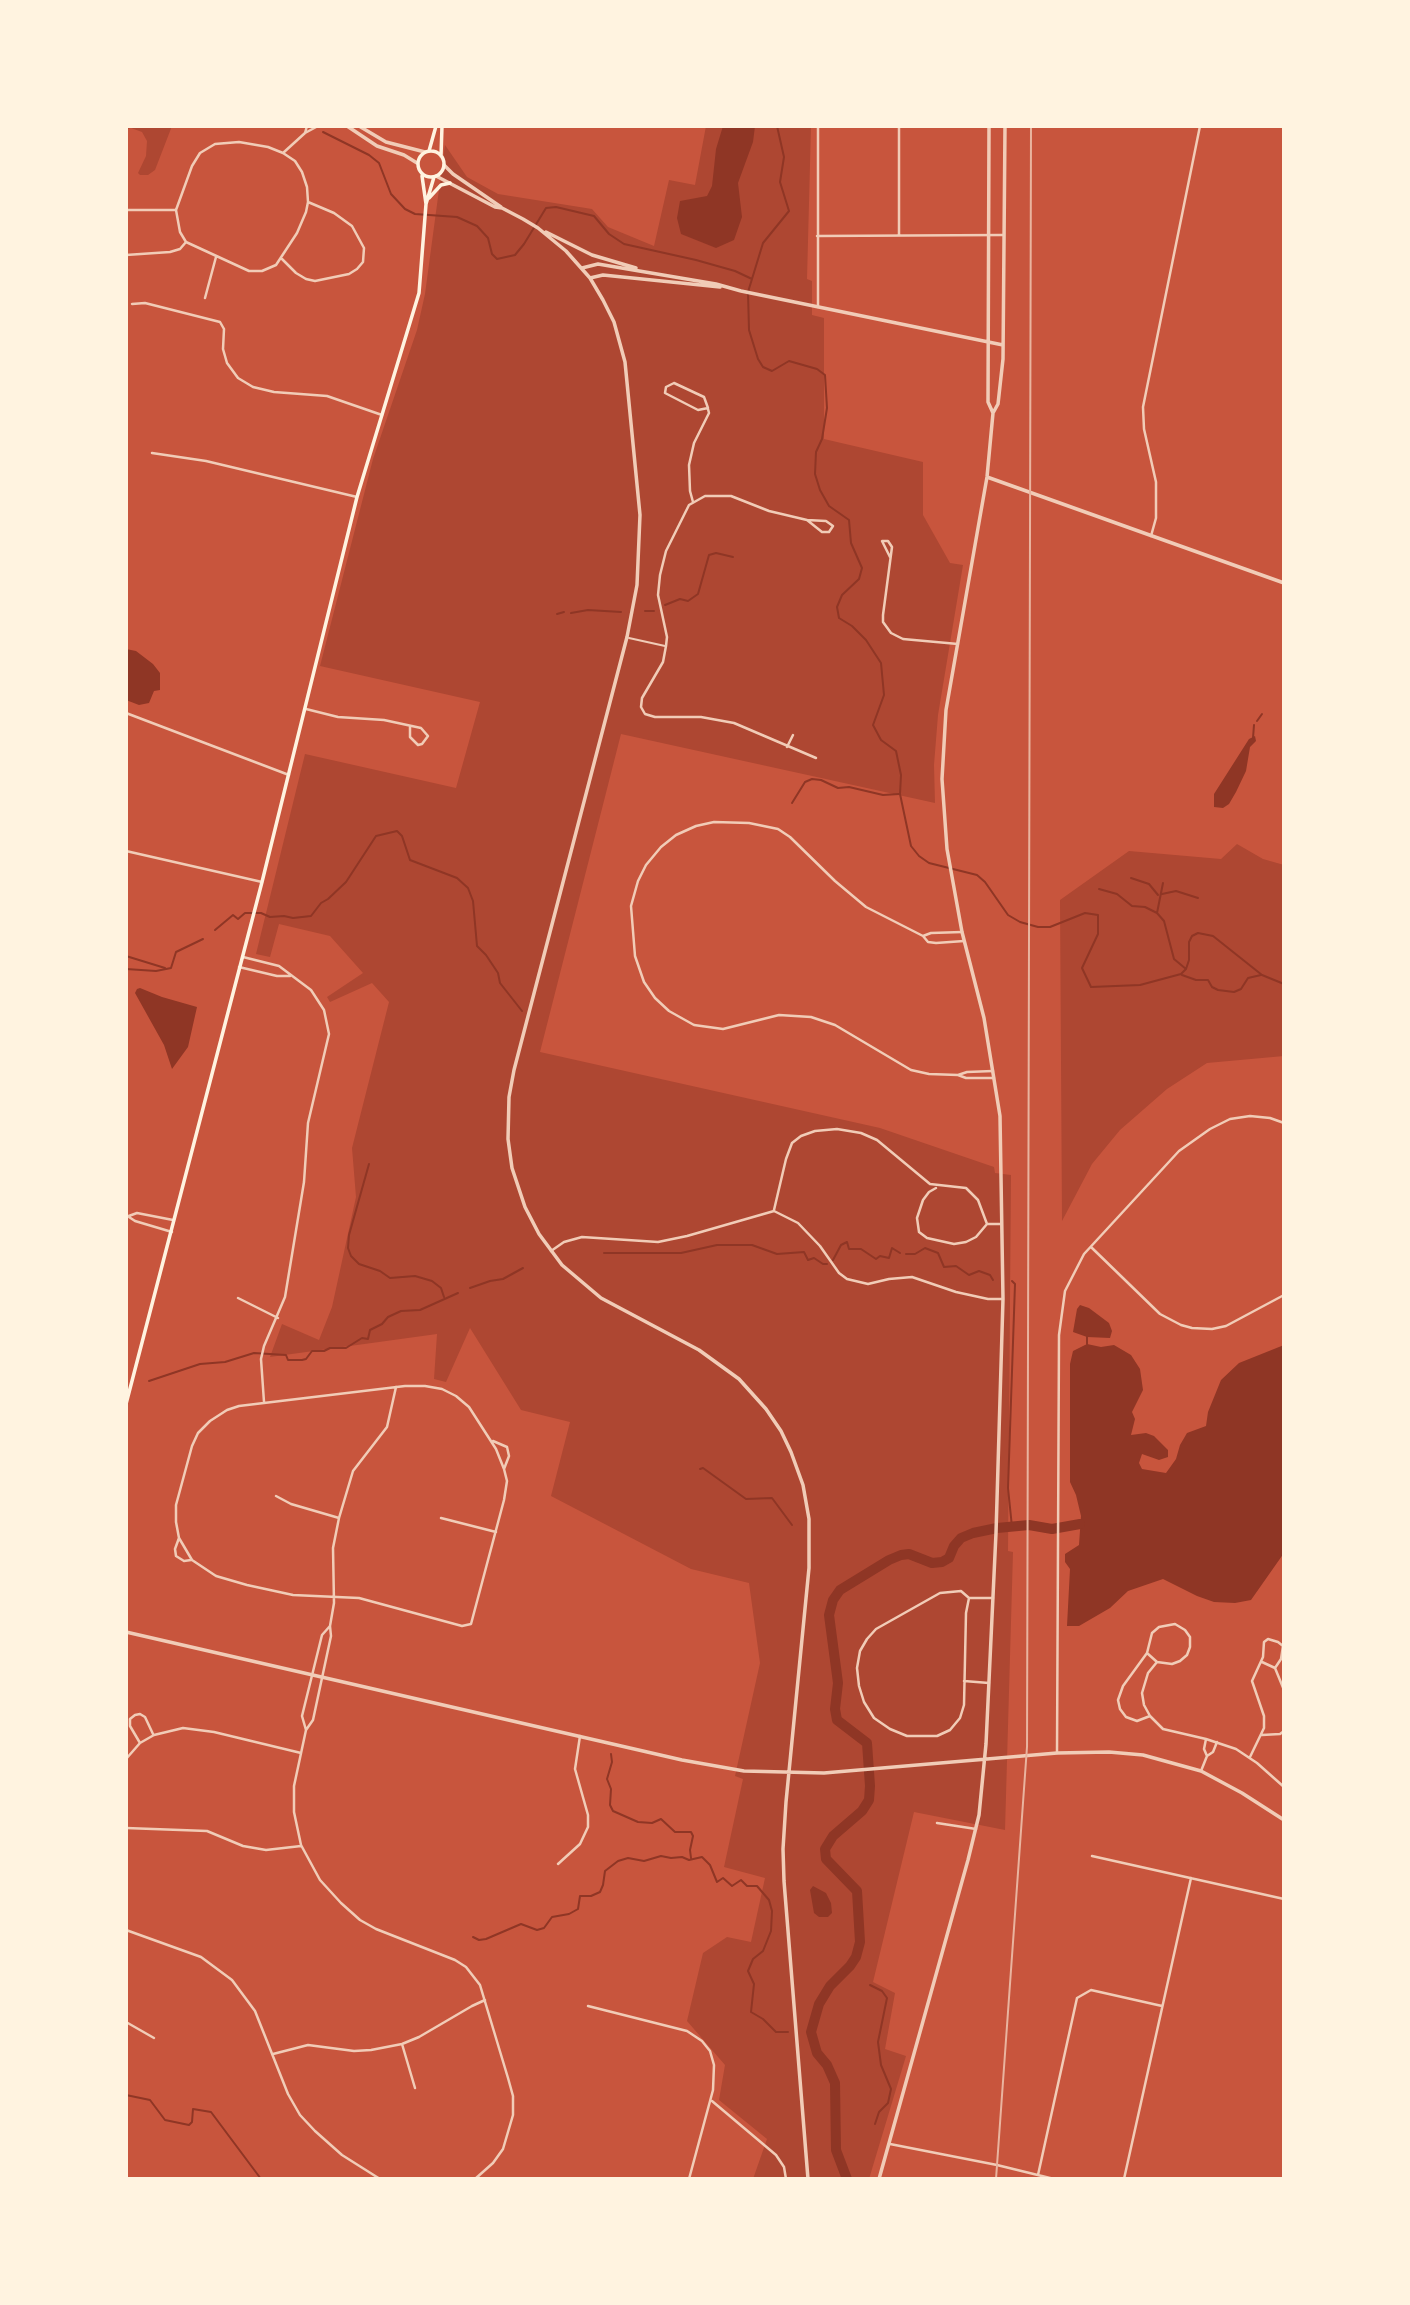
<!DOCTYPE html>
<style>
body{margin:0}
#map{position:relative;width:1410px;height:2305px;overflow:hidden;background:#c8553d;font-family:Cabin,sans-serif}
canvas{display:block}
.frame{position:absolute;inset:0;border:128px solid #fff3e0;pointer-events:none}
</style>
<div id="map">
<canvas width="1410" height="2305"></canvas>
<div class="frame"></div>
</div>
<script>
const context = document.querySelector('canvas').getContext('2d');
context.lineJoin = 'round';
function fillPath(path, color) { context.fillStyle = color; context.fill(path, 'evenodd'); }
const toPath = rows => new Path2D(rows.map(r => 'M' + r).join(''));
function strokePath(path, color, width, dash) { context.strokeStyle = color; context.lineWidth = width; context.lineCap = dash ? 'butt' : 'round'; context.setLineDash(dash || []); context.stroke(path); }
fillPath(toPath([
 [126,126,172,126,155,170,148,175,140,175,138,173,146,156,147,141,142,132,131,128,126,129],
 [706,126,811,126,807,279,812,281,812,315,824,318,824,439,923,462,923,515,950,563,963,565,938,715,934,765,935,803,621,734,540,1052,880,1128,994,1167,995,1173,1011,1175,1008,1551,1013,1552,1005,1830,914,1812,873,1982,895,1993,885,2049,906,2056,869,2179,753,2179,767,2139,719,2100,725,2065,687,2021,703,1953,727,1937,751,1942,765,1878,724,1867,743,1779,735,1776,760,1663,749,1583,691,1569,551,1496,570,1422,521,1410,470,1328,446,1382,434,1379,437,1334,270,1357,282,1324,319,1340,332,1307,356,1197,352,1148,389,1002,372,983,330,1002,327,997,363,973,330,936,279,924,270,957,256,954,305,754,456,788,480,702,320,666,373,459,417,330,425,294,445,145,467,177,498,194,592,209,608,227,654,246,669,180,695,185],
 [1237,844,1263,859,1284,865,1284,1056,1207,1063,1167,1089,1120,1130,1092,1164,1062,1221,1060,900,1129,851,1221,859]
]), '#ae4732');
fillPath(toPath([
 [723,126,755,126,753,142,738,183,742,217,734,240,716,248,681,234,677,218,680,201,707,196,712,186,716,149],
 [126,649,136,651,153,664,160,673,160,690,154,691,149,703,139,705,126,700],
 [1255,736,1256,741,1250,747,1246,771,1236,792,1229,804,1223,808,1214,807,1214,794,1249,739],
 [140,988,162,997,197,1007,188,1047,172,1069,164,1045,135,993,137,989],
 [1080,1305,1089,1308,1109,1323,1112,1331,1110,1338,1087,1337,1073,1332,1077,1309],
 [1087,1344,1101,1347,1114,1345,1131,1355,1140,1369,1143,1390,1132,1412,1135,1419,1131,1435,1146,1433,1154,1436,1168,1450,1168,1457,1159,1460,1142,1454,1139,1463,1142,1469,1166,1473,1176,1459,1180,1445,1187,1433,1206,1426,1208,1412,1221,1380,1239,1363,1284,1345,1284,1553,1251,1600,1235,1603,1214,1602,1197,1596,1163,1579,1128,1591,1110,1608,1079,1626,1067,1626,1070,1569,1065,1562,1065,1554,1079,1545,1081,1516,1076,1495,1070,1482,1070,1364,1073,1351],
 [813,1886,826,1893,831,1903,832,1913,828,1917,819,1917,814,1913,810,1890]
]), '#8f3625');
strokePath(toPath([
 [777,126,784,157,780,182,789,211,763,243,748,292,749,330,758,359,763,367,772,371,789,361,817,369,825,375,827,408,822,439,816,452,815,474,820,490,829,506,849,520,851,543,862,568,859,579,842,595,837,607,839,618,852,626,866,640,881,663,884,695,873,725,881,740,896,751,901,775,900,794,911,846,919,856,929,863,977,875,985,882,1008,915,1020,922,1038,927,1050,927,1085,913,1098,915,1098,934,1082,968,1091,987,1140,985,1181,974,1186,969,1189,960,1189,942,1192,936,1198,933,1213,936,1262,975,1284,984],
 [323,132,369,155,379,163,391,194,405,209,415,214,457,217,477,226,488,238,492,254,497,259,515,255,524,244,546,208,556,207,594,216,609,234,624,244,696,260,735,271,752,279],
 [665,605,680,599,688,601,698,594,709,555,716,553,733,557],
 [645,611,654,611],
 [571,613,588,610,621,612],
 [557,614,564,612],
 [1257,721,1262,714],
 [1253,738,1254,725],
 [792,803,805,782,812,779,821,780,838,788,849,787,883,795,899,794],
 [1131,878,1149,884,1158,895],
 [1163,883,1157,913,1164,921,1174,959,1186,969],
 [1099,889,1117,894,1132,906,1145,907,1157,913],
 [1162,894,1176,891,1198,898],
 [215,930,233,915,238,919,245,913,261,913,270,917,284,916,293,918,311,916,321,903,328,899,346,882,376,836,397,831,402,836,410,860,457,878,468,888,473,901,477,946,486,955,498,973,500,983,522,1011],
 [126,956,165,968],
 [126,969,156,971,171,968,176,952,203,939],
 [1182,975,1196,980,1208,980,1212,987,1218,990,1234,992,1241,989,1248,978,1261,975],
 [369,1164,349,1235,348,1248,351,1256,359,1264,380,1271,390,1278,415,1276,432,1281,441,1288,444,1297],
 [604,1253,681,1253,717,1245,752,1245,777,1254,804,1252,808,1260,814,1258,823,1264,827,1264],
 [906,1254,915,1254,925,1248,938,1253,944,1267,956,1266,969,1275,979,1271,990,1275,993,1280],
 [833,1260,841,1245,847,1242,849,1249,861,1249,876,1259,880,1256,889,1258,892,1248,900,1253],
 [1012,1281,1015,1284,1008,1488,1012,1527],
 [470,1288,490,1281,503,1279,523,1268],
 [1087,1344,1087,1337],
 [149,1381,200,1364,225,1362,254,1353,286,1355,288,1360,302,1360,306,1359,312,1351,324,1351,330,1348,346,1348,362,1338,368,1339,370,1330,382,1324,388,1317,401,1311,420,1310,458,1293],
 [700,1469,703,1468,746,1499,772,1498,792,1525],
 [611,1754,612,1762,607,1779,611,1789,610,1805,613,1811,638,1822,652,1823,661,1819,675,1832,691,1832,693,1836,690,1850,691,1858],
 [473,1937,479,1940,486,1939,521,1924,537,1930,544,1928,552,1917,569,1914,578,1909,580,1896,591,1896,600,1892,603,1885,605,1871,618,1861,628,1858,644,1861,661,1856,671,1858,682,1857,689,1860,702,1857,710,1865,717,1882,723,1878,732,1886,741,1880,747,1886,757,1886,769,1900,772,1911,771,1931,763,1951,753,1959,748,1971,754,1984,751,2012,763,2019,776,2032,788,2032],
 [870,1985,882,1991,887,1998,878,2042,881,2065,891,2089,888,2103,879,2112,875,2124],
 [126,2095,150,2100,165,2120,189,2125,192,2122,193,2109,211,2112,261,2179]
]), '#8f3625', 2);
strokePath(toPath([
 [847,2179,836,2150,835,2083,827,2065,817,2053,811,2032,819,2004,830,1986,850,1966,856,1957,860,1942,857,1891,826,1859,825,1849,833,1836,862,1811,869,1800,870,1786,867,1743,837,1720,835,1709,838,1683,829,1615,833,1600,840,1590,889,1560,901,1555,909,1554,932,1563,942,1562,949,1558,954,1546,961,1538,973,1533,997,1528,1029,1525,1052,1529,1080,1524]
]), '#8f3625', 10);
strokePath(toPath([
 [629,638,665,646]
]), '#f1ccb7', 2);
strokePath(toPath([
 [307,126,305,133,318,126],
 [283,153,295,161,302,172,307,187,308,202,306,212,297,233,276,265,262,271,249,271,186,242,180,232,176,210,192,166,200,153,215,144,239,142,268,147,283,153,305,133],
 [126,210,175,210],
 [899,235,899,126],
 [817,236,1003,235],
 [126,255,170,252,180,249,186,242],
 [282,259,296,273,306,279,315,281,349,274,357,269,363,262,364,248,352,226,334,213,308,202],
 [205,298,216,257],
 [132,304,145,303,220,322,224,329,223,349,227,363,238,378,253,387,274,392,327,396,382,415],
 [818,307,818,126],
 [674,383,704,397,708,408,698,410,665,393,666,387,674,383],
 [152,453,206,461,357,497],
 [693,502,690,491,689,465,694,443,709,413,708,409],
 [807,520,826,521,833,526,829,532,822,532,807,520,769,511,731,496,705,496,689,505,666,551,660,575,658,595,667,637,666,646,663,662,642,698,641,707,645,714,655,717,701,717,734,723,816,758],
 [1151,536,1156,518,1156,482,1144,429,1143,407,1200,126],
 [890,557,882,541,888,541,892,547,883,615,883,622,891,633,903,639,958,644],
 [306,709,338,717,384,720,421,728,428,736,422,744,418,745,410,737,410,726],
 [126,713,289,775],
 [787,747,793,735],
 [126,851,262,882],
 [962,932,931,933,923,936,928,942,936,943,964,941],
 [923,936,866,907,835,881,790,837,778,829,749,823,714,822,696,826,676,835,661,847,646,865,638,881,631,906,635,956,644,982,655,998,669,1011,694,1025,723,1029,779,1015,811,1017,835,1025,911,1070,929,1074,958,1075],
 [243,957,279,966,311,990,324,1010,329,1034,308,1123,304,1182,285,1297,264,1346,261,1359,264,1402],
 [239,967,277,976,290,976],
 [993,1071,967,1072,958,1075,966,1078,994,1078],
 [936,1188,929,1192,923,1200,917,1218,919,1232,927,1238,954,1244,966,1242,976,1237,987,1224],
 [774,1210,786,1159,792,1143,801,1136,815,1131,837,1129,861,1133,877,1140,930,1184,966,1188,978,1200,987,1224],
 [126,1217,137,1213,173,1220],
 [129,1217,135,1221,172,1232],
 [987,1224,1001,1224],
 [1091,1247,1160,1314,1181,1325,1192,1328,1212,1329,1226,1326,1284,1295],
 [551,1251,564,1242,582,1237,658,1242,687,1236,774,1211,798,1223,820,1246,839,1273,847,1279,868,1284,889,1279,912,1277,956,1292,988,1299,1002,1299],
 [238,1298,278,1318],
 [405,1386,425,1386,442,1389,456,1396,469,1407,496,1449,504,1469,507,1481,504,1500,471,1624,462,1626,359,1598,293,1595,247,1585,216,1576,192,1560,179,1538,176,1522,176,1505,192,1446,198,1433,210,1421,227,1410,239,1406,405,1386],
 [493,1441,507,1447,509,1456,504,1469],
 [276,1496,291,1504,339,1518],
 [441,1518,496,1532],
 [179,1538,175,1549,176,1556,184,1561,191,1560],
 [969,1598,966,1613,964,1705,960,1718,950,1730,937,1736,907,1736,890,1729,874,1718,864,1702,859,1686,857,1668,860,1651,867,1639,876,1629,940,1593,961,1591,969,1598,993,1598],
 [330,1626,322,1635,302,1716,306,1730,294,1786,294,1812,301,1845,320,1880,341,1903,360,1920,376,1929,455,1960,466,1967,480,1985,508,2078,513,2096,513,2115,503,2149,493,2163,475,2179],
 [1147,1653,1157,1662],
 [1262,1662,1275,1668],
 [964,1681,989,1683],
 [1150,1716,1137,1721,1126,1717,1120,1709,1118,1700,1123,1686,1147,1653,1152,1633,1159,1627,1175,1624,1185,1630,1190,1637,1190,1647,1187,1655,1180,1661,1172,1664,1157,1662,1148,1673,1142,1693,1144,1705,1150,1716,1163,1729,1206,1739,1236,1749,1257,1763,1284,1787],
 [306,1730,313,1720,331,1636,330,1626,334,1603,333,1548,339,1518,353,1471,387,1427,396,1387],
 [1262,1735,1280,1734,1284,1731],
 [1206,1739,1204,1749,1207,1756,1213,1752,1217,1742],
 [140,1743,130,1726,130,1719,135,1715,140,1714,145,1717,153,1734],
 [1057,1753,1059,1335,1065,1291,1084,1254,1179,1151,1210,1129,1230,1119,1250,1116,1270,1118,1284,1123],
 [1250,1757,1264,1728,1264,1716,1252,1681,1263,1657,1264,1642,1268,1639,1278,1642,1283,1646,1281,1659,1275,1668,1284,1690],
 [126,1759,140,1743,154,1735,183,1728,214,1732,301,1753],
 [1201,1771,1207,1756],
 [937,1823,976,1829],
 [126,1828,207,1831,243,1846,266,1850,301,1846],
 [1092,1856,1284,1899],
 [558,1864,580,1844,588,1827,588,1815,575,1769,580,1736],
 [126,1930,201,1957,232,1980,255,2011,288,2094,300,2115,315,2131,342,2155,380,2179],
 [588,2006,687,2031,702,2041,710,2051,714,2065,713,2090,689,2179],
 [126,2022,154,2038],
 [402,2044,415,2088],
 [273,2054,308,2045,354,2051,371,2050,402,2044,419,2037,472,2006,485,2000],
 [712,2101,776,2155,784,2167,786,2179],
 [890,2144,997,2165,1054,2179],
 [1038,2175,1077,1998,1091,1990,1162,2006],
 [1124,2179,1191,1878]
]), '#f1ccb7', 2.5);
strokePath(toPath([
 [347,126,377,146,404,155,417,163],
 [359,126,386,142,425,152],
 [989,126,988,402,993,413],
 [444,165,453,174,501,207],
 [436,176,495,207,502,208,523,219,538,228,566,251,590,278,603,300,614,322,625,362,640,515,637,585,627,637,514,1070,509,1097,508,1139,512,1168,525,1207,539,1234,562,1265,601,1298,699,1350,739,1379,766,1409,781,1431,791,1452,803,1485,809,1519,809,1568,786,1802,783,1849,784,1881,808,2179],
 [546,232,592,255,636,268],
 [582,268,598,264,716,284,741,291,1003,345],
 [590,278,603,275,720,287],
 [987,477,1284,583],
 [126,1632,682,1760,744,1771,824,1773,1057,1753,1109,1752,1143,1755,1201,1771,1242,1793,1284,1820],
 [879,2179,968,1860,979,1815,986,1744,996,1533,1003,1299,1000,1116,984,1018,962,932,947,849,942,779,946,710,987,477,993,413,998,404,1003,359,1005,126]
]), '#f1ccb7', 3.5);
strokePath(toPath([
 '418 164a13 13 0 1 1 26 0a13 13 0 1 1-26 0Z',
 [429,151,436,126],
 [441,156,442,126],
 [422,176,426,204],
 [429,198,441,185,450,183],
 [126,1404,262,882,357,497,419,293,426,204,434,177]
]), '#fff3e0', 3.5);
strokePath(toPath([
 [996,2179,1027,1747,1031,126]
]), '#e9b49f', 2);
</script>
